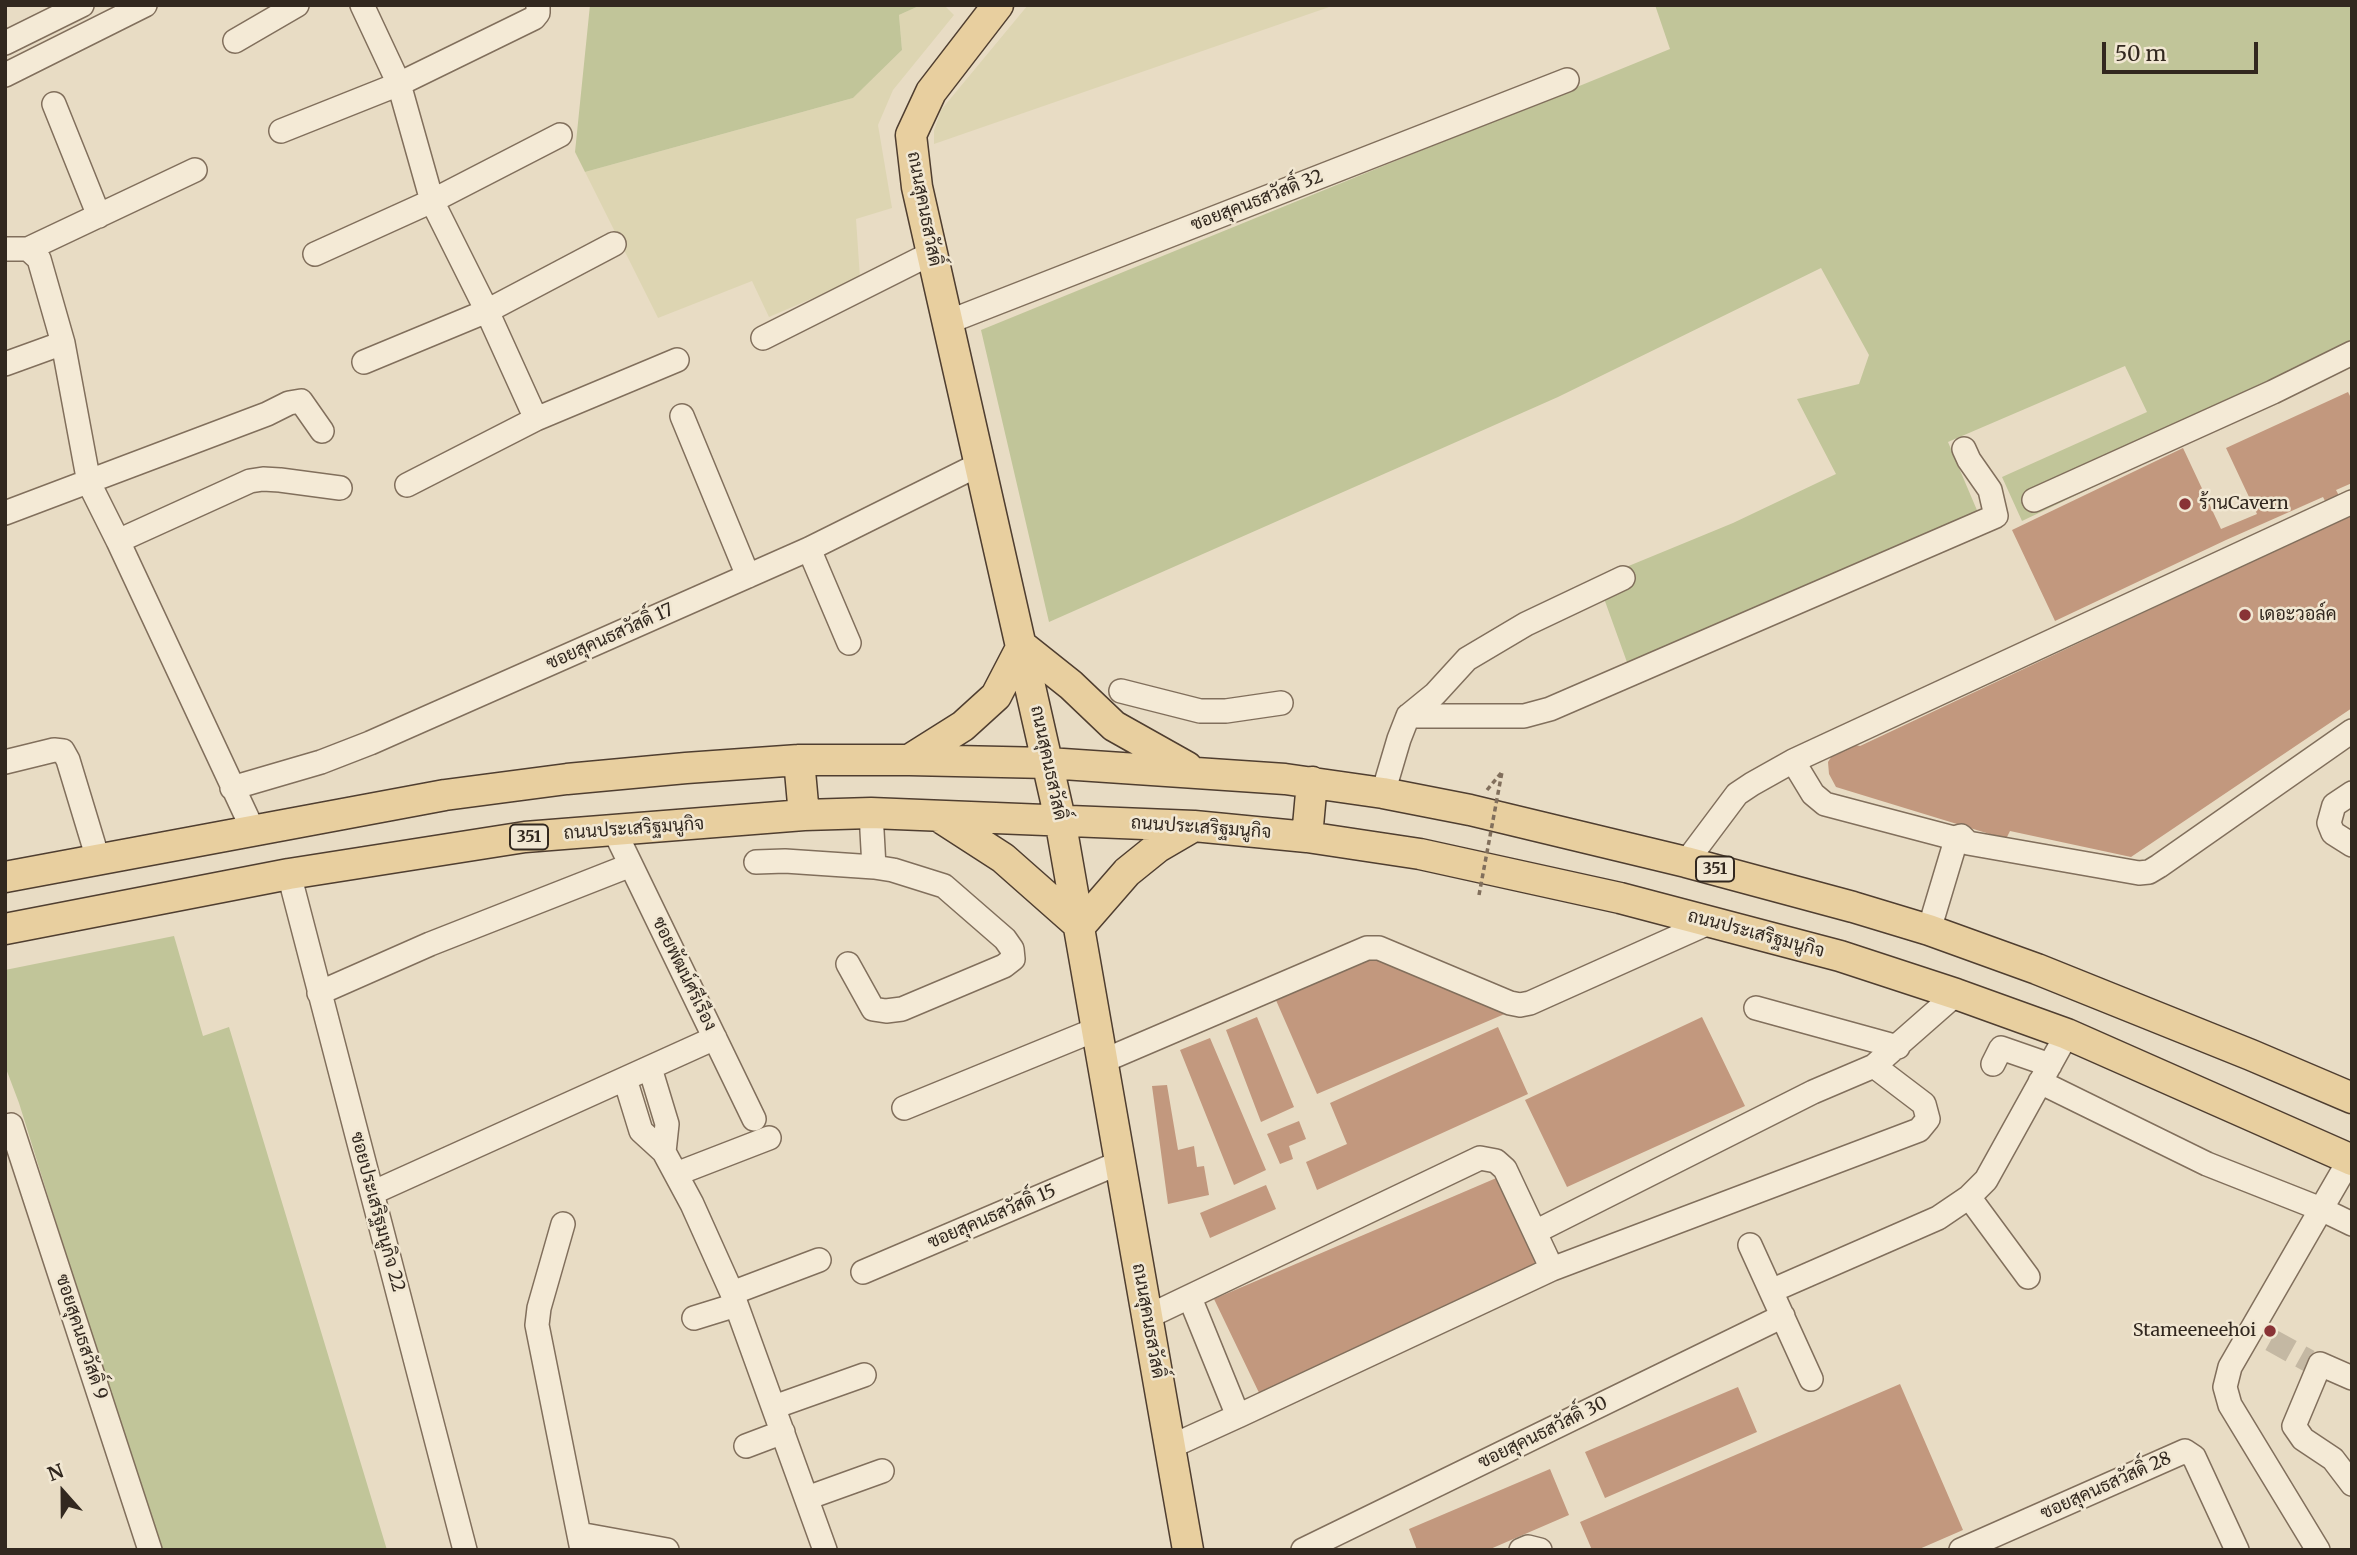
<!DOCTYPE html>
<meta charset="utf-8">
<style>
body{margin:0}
#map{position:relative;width:2357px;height:1555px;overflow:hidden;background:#e8dcc4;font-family:Merriweather,serif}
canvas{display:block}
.frame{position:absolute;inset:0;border:7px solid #32281f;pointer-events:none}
.north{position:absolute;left:28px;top:1457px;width:70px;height:70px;-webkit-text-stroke:5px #f1e7d2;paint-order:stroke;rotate:339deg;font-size:19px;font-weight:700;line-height:28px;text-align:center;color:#32281f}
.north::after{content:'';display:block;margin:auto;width:24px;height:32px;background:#32281f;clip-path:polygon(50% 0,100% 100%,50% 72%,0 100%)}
.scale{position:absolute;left:2102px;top:42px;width:156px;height:32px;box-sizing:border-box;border:4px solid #32281f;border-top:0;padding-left:9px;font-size:21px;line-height:24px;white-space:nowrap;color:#32281f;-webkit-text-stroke:5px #f1e7d2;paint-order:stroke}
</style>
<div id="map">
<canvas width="2357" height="1555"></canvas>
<div class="frame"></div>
<div class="north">N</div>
<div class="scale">50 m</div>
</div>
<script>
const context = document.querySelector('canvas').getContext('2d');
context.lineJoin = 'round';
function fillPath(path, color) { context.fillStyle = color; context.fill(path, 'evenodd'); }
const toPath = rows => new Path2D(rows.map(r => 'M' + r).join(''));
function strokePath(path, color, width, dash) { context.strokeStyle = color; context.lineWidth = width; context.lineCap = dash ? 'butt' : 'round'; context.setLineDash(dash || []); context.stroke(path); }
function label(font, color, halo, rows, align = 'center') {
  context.font = font + ' Merriweather,Sarabun,serif'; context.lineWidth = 5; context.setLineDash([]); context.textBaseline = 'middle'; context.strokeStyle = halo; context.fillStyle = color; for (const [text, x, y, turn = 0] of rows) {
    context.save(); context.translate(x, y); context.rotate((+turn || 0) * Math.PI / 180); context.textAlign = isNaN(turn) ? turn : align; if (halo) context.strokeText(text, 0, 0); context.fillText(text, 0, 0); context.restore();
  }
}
fillPath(toPath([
 [921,5,944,5,954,15,893,90,878,125,892,208,856,219,860,278,769,317,752,281,658,318,585,172,853,98,902,50,899,15],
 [1028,5,1335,5,934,144,934,131,941,110]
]), '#ddd5b2');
fillPath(toPath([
 [590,5,921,5,899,15,902,50,853,98,585,172,575,152],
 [1655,5,2352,5,2352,364,2022,521,2002,477,2147,412,2125,366,1948,442,1979,515,1628,665,1597,579,1733,523,1836,474,1797,399,1859,384,1869,355,1821,268,1558,397,1049,622,981,330,1670,49],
 [174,936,203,1036,229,1027,387,1550,158,1550,19,1103,5,1066,5,970]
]), '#c1c599');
fillPath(toPath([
 [2348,392,2352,400,2352,483,2336,490,2349,515,2352,514,2352,708,2131,857,2010,831,2006,839,1836,787,1829,774,1828,762,1835,751,1851,744,1860,746,2336,522,2323,497,2226,540,2055,621,2012,530,2183,448,2221,529,2257,514,2226,448],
 [1374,954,1507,1013,1317,1094,1275,998],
 [1257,1017,1294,1107,1261,1122,1226,1030],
 [1702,1017,1745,1106,1567,1187,1525,1100],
 [1498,1027,1528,1094,1317,1190,1306,1162,1347,1144,1330,1103],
 [1210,1038,1266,1170,1234,1185,1180,1050],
 [1167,1085,1178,1150,1194,1146,1197,1167,1204,1166,1209,1195,1168,1204,1152,1086],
 [1299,1121,1306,1139,1289,1146,1293,1159,1280,1164,1267,1134],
 [1501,1176,1541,1266,1262,1399,1214,1299],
 [1266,1185,1276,1209,1210,1238,1200,1213],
 [1900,1384,1963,1530,1917,1550,1592,1550,1580,1522],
 [1738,1387,1757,1432,1605,1498,1585,1452],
 [1550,1469,1569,1515,1488,1550,1417,1550,1409,1529]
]), '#c2987e');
strokePath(toPath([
 [2271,1340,2309,1361]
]), '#c4b8a3', 23, [23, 11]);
const minor = toPath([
 [362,5,399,84,432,201,487,311,536,419],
 [235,41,297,5],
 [5,43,82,5],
 [5,75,145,5],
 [54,104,99,216],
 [281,131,399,84,534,18,538,13,538,5],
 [5,249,28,249,39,259,63,343,89,483,118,541,253,830],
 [28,249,195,170],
 [315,254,432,201,560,135],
 [948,322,1567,80],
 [763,338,932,253],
 [364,362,487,311,614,244],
 [5,364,63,343],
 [682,416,748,576],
 [407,485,536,419,677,360],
 [2034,500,2273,392,2352,353],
 [5,513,267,414,289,403,301,401,322,431],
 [118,541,250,481,263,479,280,480,340,488],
 [809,549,849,643],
 [1121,691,1200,711,1226,711,1281,703],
 [1408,716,1435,694,1467,659,1526,624,1623,578],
 [1793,761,1813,794,1825,804,1954,838,1961,836,1968,843,2139,873,2149,872,2159,866,2352,731],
 [5,762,54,750,63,751,68,760,98,859],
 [232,788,321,762,370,743,809,549,980,464],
 [1383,793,1399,739,1408,716,1524,716,1550,709,1996,516,1990,490,1969,460,1964,449],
 [2352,793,2334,805,2329,823,2333,833,2352,845],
 [871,813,874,867],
 [614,830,754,1119],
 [756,862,785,861,874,867,893,870,944,886,1005,939,1012,949,1013,959,1004,966,902,1009,886,1011,873,1009,848,964],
 [1686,862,1737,794,1752,784,1793,761,2352,502],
 [289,874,465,1550],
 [1929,930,1953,850],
 [319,993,430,944,631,865],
 [1756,1008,1898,1047],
 [1103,1061,1367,948,1379,948,1510,1003,1520,1005,1530,1003,1713,921],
 [1993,1064,2001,1048,2050,1065],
 [650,1068,667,1124,664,1152],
 [625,1079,641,1131,664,1152,692,1204,732,1293,825,1550],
 [2040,1082,2207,1164,2321,1209,2352,1224],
 [904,1108,1097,1029],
 [11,1125,150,1550],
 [676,1174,769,1138],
 [372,1193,715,1038],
 [1969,1197,2028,1277],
 [563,1224,539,1308,537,1325,582,1550],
 [1535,1232,1813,1092,1874,1066,1956,994],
 [1750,1245,1811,1379],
 [1552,1269,1919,1130,1928,1119,1924,1104,1874,1066],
 [863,1272,1121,1162],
 [1771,1291,1938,1218,1969,1197,1986,1180,2067,1034],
 [732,1293,819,1260],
 [1147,1317,1480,1158,1496,1161,1505,1169,1552,1269,1238,1416,1190,1298],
 [694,1318,736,1305],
 [2352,1378,2320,1364,2294,1426,2303,1439,2333,1459,2352,1484],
 [774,1407,864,1375],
 [746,1446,783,1432],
 [1170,1447,1238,1416],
 [807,1498,882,1471],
 [579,1534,667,1550],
 [1303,1550,1783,1316],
 [1521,1550,1528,1547,1540,1550],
 [1961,1550,2185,1451,2194,1457,2237,1550],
 [2318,1550,2230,1405,2225,1387,2230,1367,2350,1159]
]);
const major = toPath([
 [998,5,931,92,911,135,917,187,1060,819,1188,1550],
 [1022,646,1071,685,1114,726,1187,767],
 [799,760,804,815],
 [909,760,963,726,996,696,1022,646],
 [938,816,1003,858,1080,926,1127,872,1158,847,1194,826],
 [1307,837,1312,782],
 [5,877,445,795,567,779,686,768,799,760,909,760,1048,763,1285,779,1383,793,1470,810,1686,862,1853,907,1929,930,2037,969,2251,1055,2352,1098],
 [5,929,289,874,525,837,804,815,871,813,1194,826,1307,837,1420,854,1620,898,1840,956,1956,994,2067,1034,2352,1160]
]);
strokePath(minor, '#816f5c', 26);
strokePath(major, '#4f3e30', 33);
strokePath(toPath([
 [1487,790,1502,772]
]), '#816f5c', 3.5, [5, 3.5]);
strokePath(minor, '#f4ead6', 23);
strokePath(major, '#e8cf9f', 30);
strokePath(toPath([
 [1479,895,1502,772]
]), '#816f5c', 3.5, [5, 3.5]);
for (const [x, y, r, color] of [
 [2185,504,7,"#893336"],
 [2245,615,7,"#893336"],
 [2270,1331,7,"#893336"]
]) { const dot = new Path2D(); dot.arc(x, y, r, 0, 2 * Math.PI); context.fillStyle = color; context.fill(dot); strokePath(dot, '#f1e7d2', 2.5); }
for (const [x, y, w] of [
 [529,837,38],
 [1715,869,38]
]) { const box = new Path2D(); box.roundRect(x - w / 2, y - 12.5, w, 25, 5); context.fillStyle = '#f1e7d2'; context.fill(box); strokePath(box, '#32281f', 2); }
label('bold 16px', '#32281f', null, [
 ["351",529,837],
 ["351",1715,869]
]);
label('18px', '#32281f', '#f1e7d2', [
 ["ซอยสุคนธสวัสดิ์ 32",1257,201,-21],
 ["ถนนสุคนธสวัสดิ์",924,209,79],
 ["ซอยสุคนธสวัสดิ์ 17",610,637,-24],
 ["ถนนสุคนธสวัสดิ์",1048,763,78],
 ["ถนนประเสริฐมนูกิจ",1201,828,4],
 ["ถนนประเสริฐมนูกิจ",634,829,-4],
 ["ถนนประเสริฐมนูกิจ",1756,934,15],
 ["ซอยพัฒน์ศรีเรือง",684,974,64],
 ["ซอยประเสริฐมนูกิจ 22",377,1212,75],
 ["ซอยสุคนธสวัสดิ์ 15",992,1217,-23],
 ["ถนนสุคนธสวัสดิ์",1148,1321,80],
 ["ซอยสุคนธสวัสดิ์ 9",81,1337,72],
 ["ซอยสุคนธสวัสดิ์ 30",1543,1433,-26],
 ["ซอยสุคนธสวัสดิ์ 28",2106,1486,-24]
]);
label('18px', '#32281f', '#f1e7d2', [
 ["ร้านCavern",2199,504],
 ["เดอะวอล์ค",2259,615],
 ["Stameeneehoi",2256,1331,"right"]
], 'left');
</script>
